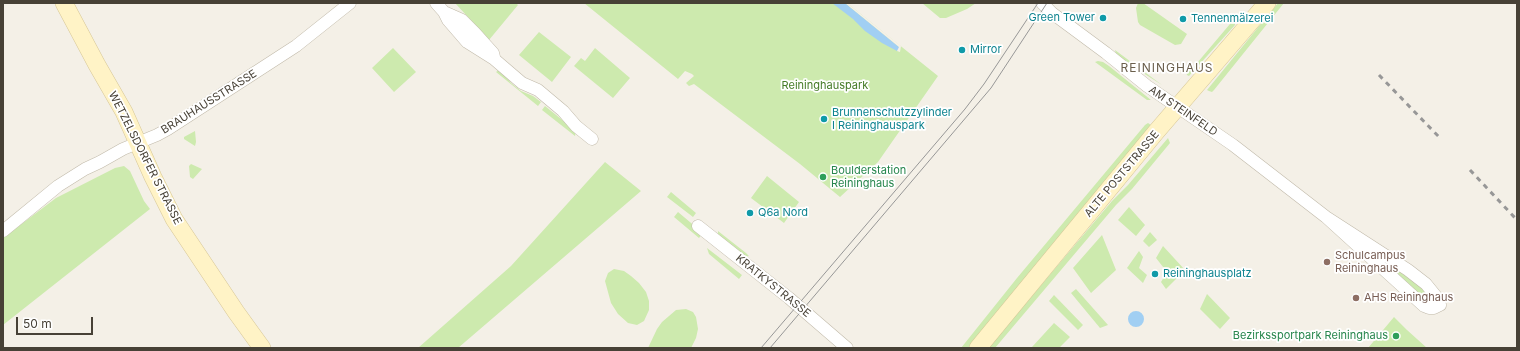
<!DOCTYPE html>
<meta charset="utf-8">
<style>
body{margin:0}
#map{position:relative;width:1520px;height:351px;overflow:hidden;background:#f4f0e7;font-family:Inter,sans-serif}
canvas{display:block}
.frame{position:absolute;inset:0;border:4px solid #474136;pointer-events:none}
.scale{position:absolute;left:16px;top:317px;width:77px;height:18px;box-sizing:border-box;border:2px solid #474136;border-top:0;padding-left:5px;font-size:12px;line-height:14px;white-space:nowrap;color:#474136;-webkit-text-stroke:3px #fff;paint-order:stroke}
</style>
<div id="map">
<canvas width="1520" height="351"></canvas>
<div class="frame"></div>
<div class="scale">50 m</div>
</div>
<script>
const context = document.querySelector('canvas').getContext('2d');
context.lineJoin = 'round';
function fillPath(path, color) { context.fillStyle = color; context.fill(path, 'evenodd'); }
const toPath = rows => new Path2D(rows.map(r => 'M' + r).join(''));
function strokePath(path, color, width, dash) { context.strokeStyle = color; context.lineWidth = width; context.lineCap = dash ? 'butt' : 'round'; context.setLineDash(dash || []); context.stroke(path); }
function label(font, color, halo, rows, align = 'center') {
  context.font = font + ' Inter,sans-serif'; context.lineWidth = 3.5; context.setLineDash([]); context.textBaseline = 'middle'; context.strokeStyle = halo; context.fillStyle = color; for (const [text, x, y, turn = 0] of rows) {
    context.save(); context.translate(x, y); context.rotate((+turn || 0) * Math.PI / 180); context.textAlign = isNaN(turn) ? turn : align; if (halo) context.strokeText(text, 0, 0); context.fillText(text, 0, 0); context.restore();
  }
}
fillPath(toPath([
 [455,3,516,3,518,5,489,40],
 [584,3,847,3,938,76,878,162,840,197,800,164,694,84,689,86,686,83,694,76,692,74,685,71,678,79],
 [922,3,976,3,967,9,946,18,940,18],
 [1138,3,1143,3,1187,34,1181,44,1175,45,1140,25,1138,22,1136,8],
 [1278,3,1284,3,1214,90,1212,92,1209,91,1207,90],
 [1235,18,1235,25,1189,76,1187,75,1186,72,1189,68,1192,69],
 [539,32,571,57,552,82,519,55],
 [393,48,416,72,394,92,372,68],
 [595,48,630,78,613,98,574,66,581,58,585,61],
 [1115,50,1162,85,1129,64,1116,54],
 [1098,61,1103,62,1109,66,1151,100,1147,100,1095,62],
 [500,69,511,83,521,91,533,96,541,102,538,106,496,72],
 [545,106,576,131,575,136,542,110],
 [1148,123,1151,125,1099,189,968,348,961,348,1017,278,1145,125],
 [195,131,196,142,195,146,184,139,184,137],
 [1168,138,1170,143,1132,189,1116,205,995,348,988,348,1112,201,1128,185],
 [605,162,641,191,458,348,418,348,511,266],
 [191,164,202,169,193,179,190,177,189,166],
 [124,166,130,171,144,201,150,209,3,325,3,238,56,198,115,168],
 [767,176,799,202,784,223,751,198],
 [671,192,696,213,693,217,667,197],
 [1129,207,1145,225,1136,236,1118,220],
 [678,212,703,233,699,238,674,217],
 [718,231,746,253,749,256,744,257,718,236],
 [1150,232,1157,240,1149,247,1143,241],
 [1102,235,1116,270,1091,293,1073,268],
 [1163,246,1185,270,1166,289,1161,282,1167,272,1156,258],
 [707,248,742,275,739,279,709,254],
 [1139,251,1143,257,1139,268,1147,275,1143,283,1127,268],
 [1382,258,1433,295,1434,301,1432,302,1424,298,1381,262],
 [614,269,624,271,631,276,639,283,646,292,649,301,649,310,644,321,637,325,628,323,618,314,611,303,605,281,608,273],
 [1076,289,1108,325,1100,328,1071,293],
 [1207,294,1230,318,1220,329,1200,309],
 [1054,295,1083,325,1078,330,1049,301],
 [686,309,693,312,696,317,698,329,696,338,691,348,648,348,657,329,662,322,676,310],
 [1394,317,1407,330,1427,348,1368,348],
 [1054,323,1070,337,1059,348,1033,348,1032,347]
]), '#cdeaae');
fillPath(toPath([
 [832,3,845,3,899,47,899,50,897,51,882,43,865,31,853,19],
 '1128 319a8 8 0 1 1 16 0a8 8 0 1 1-16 0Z'
]), '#a1cff3');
fillPath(toPath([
 [845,3,847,3,901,46,900,52,897,51,899,47]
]), '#f4f0e7');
const street = toPath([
 [436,3,444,12,448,20,467,42,494,59,522,83,538,90,563,111,576,126,592,139],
 [1042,3,1052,13,1106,53,1147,86,1233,145,1326,217,1424,306,1429,308,1434,308,1440,305,1439,300,1426,284,1408,270,1326,217],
 [444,12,462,20,475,33,493,53,494,57],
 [698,226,789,298,847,348],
 [3,231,58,186,85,169,100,162,123,149,157,135,168,129,296,46,350,3]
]);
const secondary = toPath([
 [64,3,97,65,124,112,153,177,174,219,236,312,262,348],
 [978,348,1156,132,1267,3]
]);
strokePath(street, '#c0b9a9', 13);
strokePath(secondary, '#d6c695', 18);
strokePath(street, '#fff', 12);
strokePath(secondary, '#fff3c6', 17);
strokePath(toPath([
 [761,348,965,109,984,84,1038,3],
 [770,348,991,88,1047,3]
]), '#979797', 1);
strokePath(toPath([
 [1379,75,1439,137],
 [1470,170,1517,220]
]), '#979797', 3, [5, 5]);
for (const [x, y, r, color] of [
 [1103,18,4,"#0f9aa8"],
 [1183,19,4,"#0f9aa8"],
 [962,50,4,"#0f9aa8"],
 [824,119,4,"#0f9aa8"],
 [823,177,4,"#2e9e5b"],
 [750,213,4,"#0f9aa8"],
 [1327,262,4,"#8d6e63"],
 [1155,274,4,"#0f9aa8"],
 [1356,298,4,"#8d6e63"],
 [1396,336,4,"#2e9e5b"]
]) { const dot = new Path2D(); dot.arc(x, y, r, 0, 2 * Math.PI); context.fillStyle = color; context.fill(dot); strokePath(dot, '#fff', 1.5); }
label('11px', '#0d838f', '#fff', [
 ["Green Tower",1095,18,"right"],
 ["Tennenmälzerei",1191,19],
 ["Mirror",970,50],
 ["Brunnenschutzzylinder",832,113],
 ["I Reininghauspark",832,126],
 ["Q6a Nord",758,213],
 ["Reininghausplatz",1163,274]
], 'left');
label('11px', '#457b27', '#fff', [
 ["Reininghauspark",825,86]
]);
label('11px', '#474136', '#fff', [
 ["BRAUHAUSSTRASSE",209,102,-32],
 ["AM STEINFELD",1183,111,34],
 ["WETZELSDORFER STRASSE",145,158,63],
 ["ALTE POSTSTRASSE",1122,174,-50],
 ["KRATKYSTRASSE",773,286,39]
]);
label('11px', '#27864d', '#fff', [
 ["Boulderstation",831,171],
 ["Reininghaus",831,184],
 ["Bezirkssportpark Reininghaus",1388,336,"right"]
], 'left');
label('11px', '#785e54', '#fff', [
 ["Schulcampus",1335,256],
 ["Reininghaus",1335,269],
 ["AHS Reininghaus",1364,298]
], 'left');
context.letterSpacing = '1px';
label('12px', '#6b5f4c', '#fff', [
 ["REININGHAUS",1167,68]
]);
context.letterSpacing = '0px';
</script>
